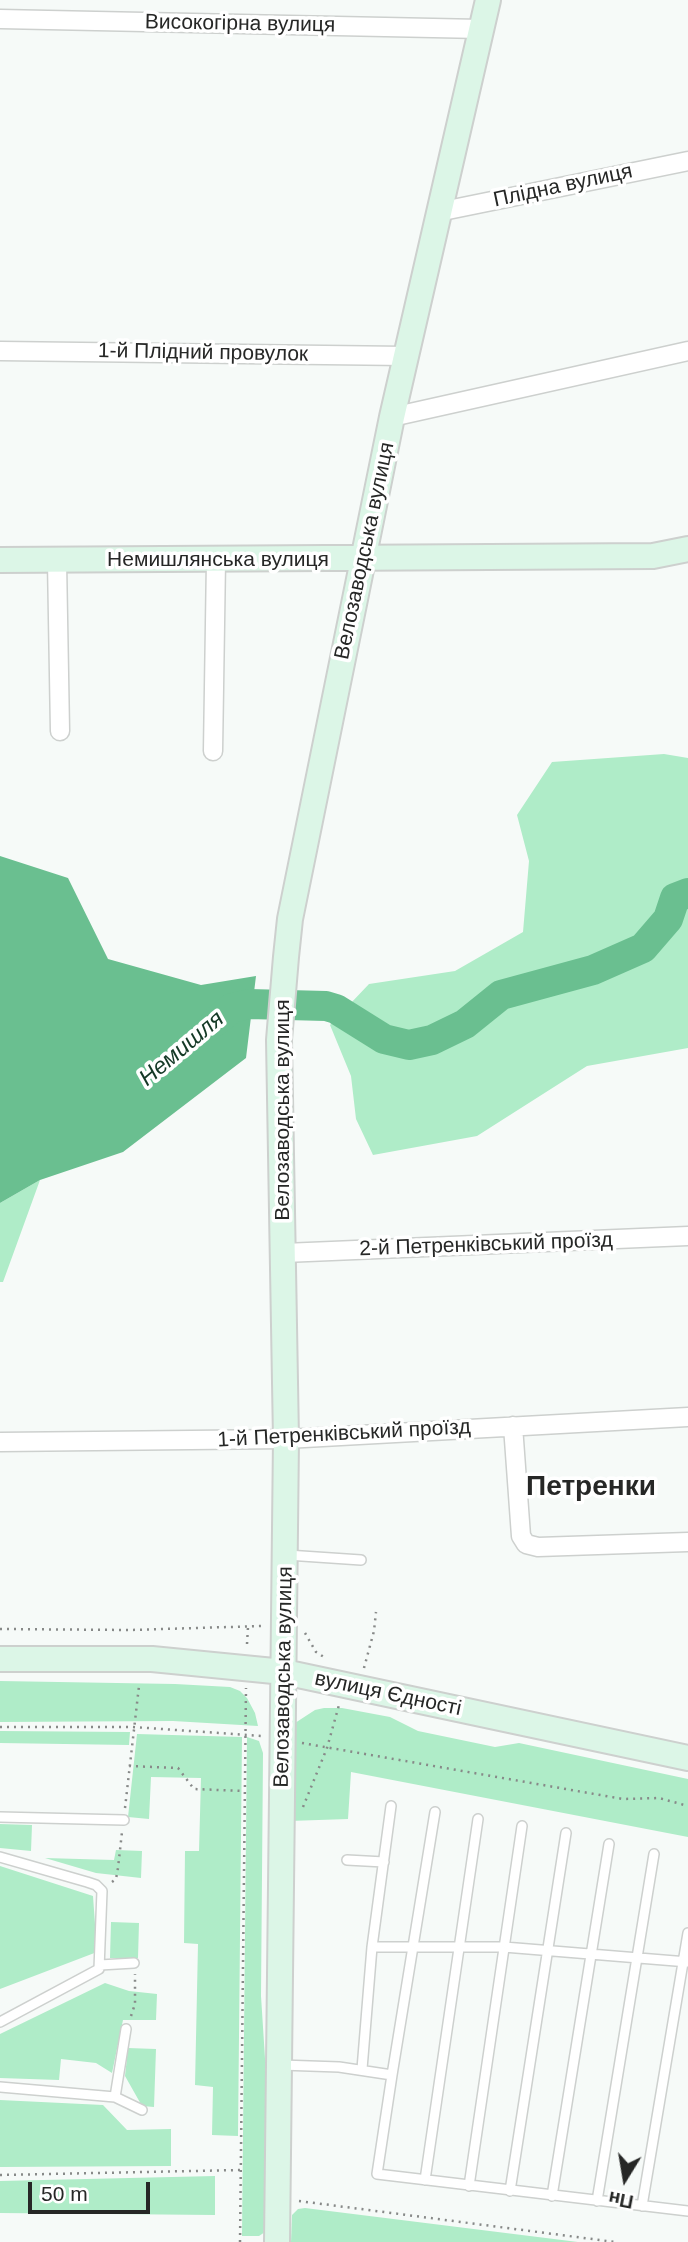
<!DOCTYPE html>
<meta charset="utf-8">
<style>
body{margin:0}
#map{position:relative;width:688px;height:2242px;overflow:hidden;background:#f6faf8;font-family:Helvetica,sans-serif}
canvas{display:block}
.north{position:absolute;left:590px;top:2144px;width:70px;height:70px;-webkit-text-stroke:5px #fff;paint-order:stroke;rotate:191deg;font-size:19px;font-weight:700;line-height:28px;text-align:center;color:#262726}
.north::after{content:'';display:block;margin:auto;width:24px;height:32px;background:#262726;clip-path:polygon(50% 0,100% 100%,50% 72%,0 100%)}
.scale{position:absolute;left:28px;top:2182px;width:122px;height:32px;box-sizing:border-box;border:4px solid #262726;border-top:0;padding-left:9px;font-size:21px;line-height:24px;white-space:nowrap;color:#262726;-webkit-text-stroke:5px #fff;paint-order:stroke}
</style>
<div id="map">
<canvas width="688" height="2242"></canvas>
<div class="north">Пн</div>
<div class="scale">50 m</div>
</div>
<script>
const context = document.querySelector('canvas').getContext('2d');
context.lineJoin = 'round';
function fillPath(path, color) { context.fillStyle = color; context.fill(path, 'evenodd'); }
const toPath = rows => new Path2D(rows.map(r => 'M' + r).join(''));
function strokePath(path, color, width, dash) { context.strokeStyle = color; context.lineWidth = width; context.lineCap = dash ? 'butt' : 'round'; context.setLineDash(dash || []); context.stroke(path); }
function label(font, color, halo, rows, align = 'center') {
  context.font = font + ' Helvetica,sans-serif'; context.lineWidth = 7; context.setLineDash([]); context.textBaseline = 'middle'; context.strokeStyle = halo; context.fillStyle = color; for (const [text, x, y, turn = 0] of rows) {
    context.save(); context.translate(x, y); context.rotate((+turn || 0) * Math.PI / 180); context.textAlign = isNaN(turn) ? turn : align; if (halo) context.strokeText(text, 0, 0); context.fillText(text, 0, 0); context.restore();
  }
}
fillPath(toPath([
 [664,754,688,758,688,1048,587,1066,477,1136,373,1155,356,1119,351,1076,330,1025,369,984,455,971,523,932,529,861,517,815,552,762],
 [40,1180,3,1282,0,1282,0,1203],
 [0,1681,175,1684,230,1687,240,1691,247,1698,255,1713,258,1726,173,1721,0,1722],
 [324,1708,342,1708,390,1717,418,1731,495,1747,519,1743,688,1779,688,1837,351,1772,348,1819,289,1821,295,1723,315,1710],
 [0,1731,130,1732,129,1745,0,1743],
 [137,1734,242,1737,238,2136,212,2135,213,2087,195,2085,198,1944,184,1943,185,1851,199,1851,201,1778,151,1777,149,1819,128,1817],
 [247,1737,259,1741,263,1753,261,1996,266,2074,267,2225,265,2232,259,2236,242,2236],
 [0,1824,32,1825,31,1851,0,1848],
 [116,1850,142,1851,141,1878,96,1873,45,1858,114,1860],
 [0,1866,93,1896,97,1952,0,1989],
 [111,1922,139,1923,138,1958,110,1958],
 [105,1983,129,1991,157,1994,156,2020,123,2020,112,2073,96,2063,61,2059,59,2080,0,2078,0,2034],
 [128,2048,156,2049,154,2107,142,2106,125,2076],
 [0,2100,103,2105,127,2130,171,2129,171,2166,0,2167],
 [215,2176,215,2215,0,2213,0,2181],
 [305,2208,578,2242,291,2242,292,2215,298,2209]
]), '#afecc8');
fillPath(toPath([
 [0,856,68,878,108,959,201,985,256,976,246,1058,123,1152,40,1180,0,1203]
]), '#6abf90');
strokePath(toPath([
 [216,1021,232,1008,249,1004,326,1006,336,1009,384,1039,409,1045,432,1040,465,1024,501,995,593,970,643,948,668,919,675,898,688,893]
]), '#6abf90', 30);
const lane = toPath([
 [287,1555,361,1560],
 [0,1817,124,1820],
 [0,1857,87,1882,96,1885,102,1891,99,1969,0,2022],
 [347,1860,384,1862],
 [372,1947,504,1947,688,1962],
 [100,1965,134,1963],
 [281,2065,339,2067,392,2075,377,2174,688,2211],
 [362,2069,372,1947,391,1806],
 [392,2075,435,1812],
 [0,2087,115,2097,142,2110],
 [115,2097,126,2029],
 [425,2180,478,1819],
 [469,2186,522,1826],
 [510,2191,566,1833],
 [552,2196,609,1844],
 [597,2201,654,1854],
 [642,2206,688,1933]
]);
const street = toPath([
 [0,19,481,29],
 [438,212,688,161],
 [0,351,406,356],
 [392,417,688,351],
 [57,561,60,731],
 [213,751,216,560],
 [284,1253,688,1236],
 [513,1426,521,1536,526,1544,538,1547,688,1542],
 [0,1442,286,1439,688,1417]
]);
const secondary = toPath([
 [0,560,653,556,688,549],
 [0,1659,152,1659,284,1672,688,1758],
 [277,2242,286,1439,279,1040,286,957,290,919,392,417,488,0]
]);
strokePath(lane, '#cdd0ce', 12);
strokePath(street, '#cdd0ce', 21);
strokePath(secondary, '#cdd0ce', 28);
strokePath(toPath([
 [0,1629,130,1630,262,1626],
 [305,1633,316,1652,327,1659],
 [247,1644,248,1627],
 [364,1668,374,1631,376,1612],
 [0,1727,133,1727,262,1736],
 [302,1743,623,1799,659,1798,688,1806],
 [129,1766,178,1768,194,1789,244,1791],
 [303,1807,327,1748,339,1705],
 [125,1808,139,1686],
 [112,1882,116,1879,118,1868,122,1832],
 [131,2016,135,2004,135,1974],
 [0,2175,240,2170],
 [299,2201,615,2242],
 [240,2242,246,1688]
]), '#878988', 2.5, [2, 5]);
strokePath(lane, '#fff', 9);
strokePath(street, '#fff', 18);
strokePath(secondary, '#dcf6e7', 24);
label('21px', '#262726', '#fff', [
 ["Високогірна вулиця",240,24,1],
 ["Плідна вулиця",563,186,-12],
 ["1-й Плідний провулок",203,353,1],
 ["Велозаводська вулиця",365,551,-78],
 ["Немишлянська вулиця",218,560],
 ["Велозаводська вулиця",283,1110,-90],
 ["2-й Петренківський проїзд",486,1245,-2],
 ["1-й Петренківський проїзд",344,1434,-3],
 ["Велозаводська вулиця",284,1677,-89],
 ["вулиця Єдності",388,1694,12]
]);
label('italic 23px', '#133825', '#fff', [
 ["Немишля",182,1049,-40]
]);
label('bold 28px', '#262726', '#fff', [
 ["Петренки",591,1487]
]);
</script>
